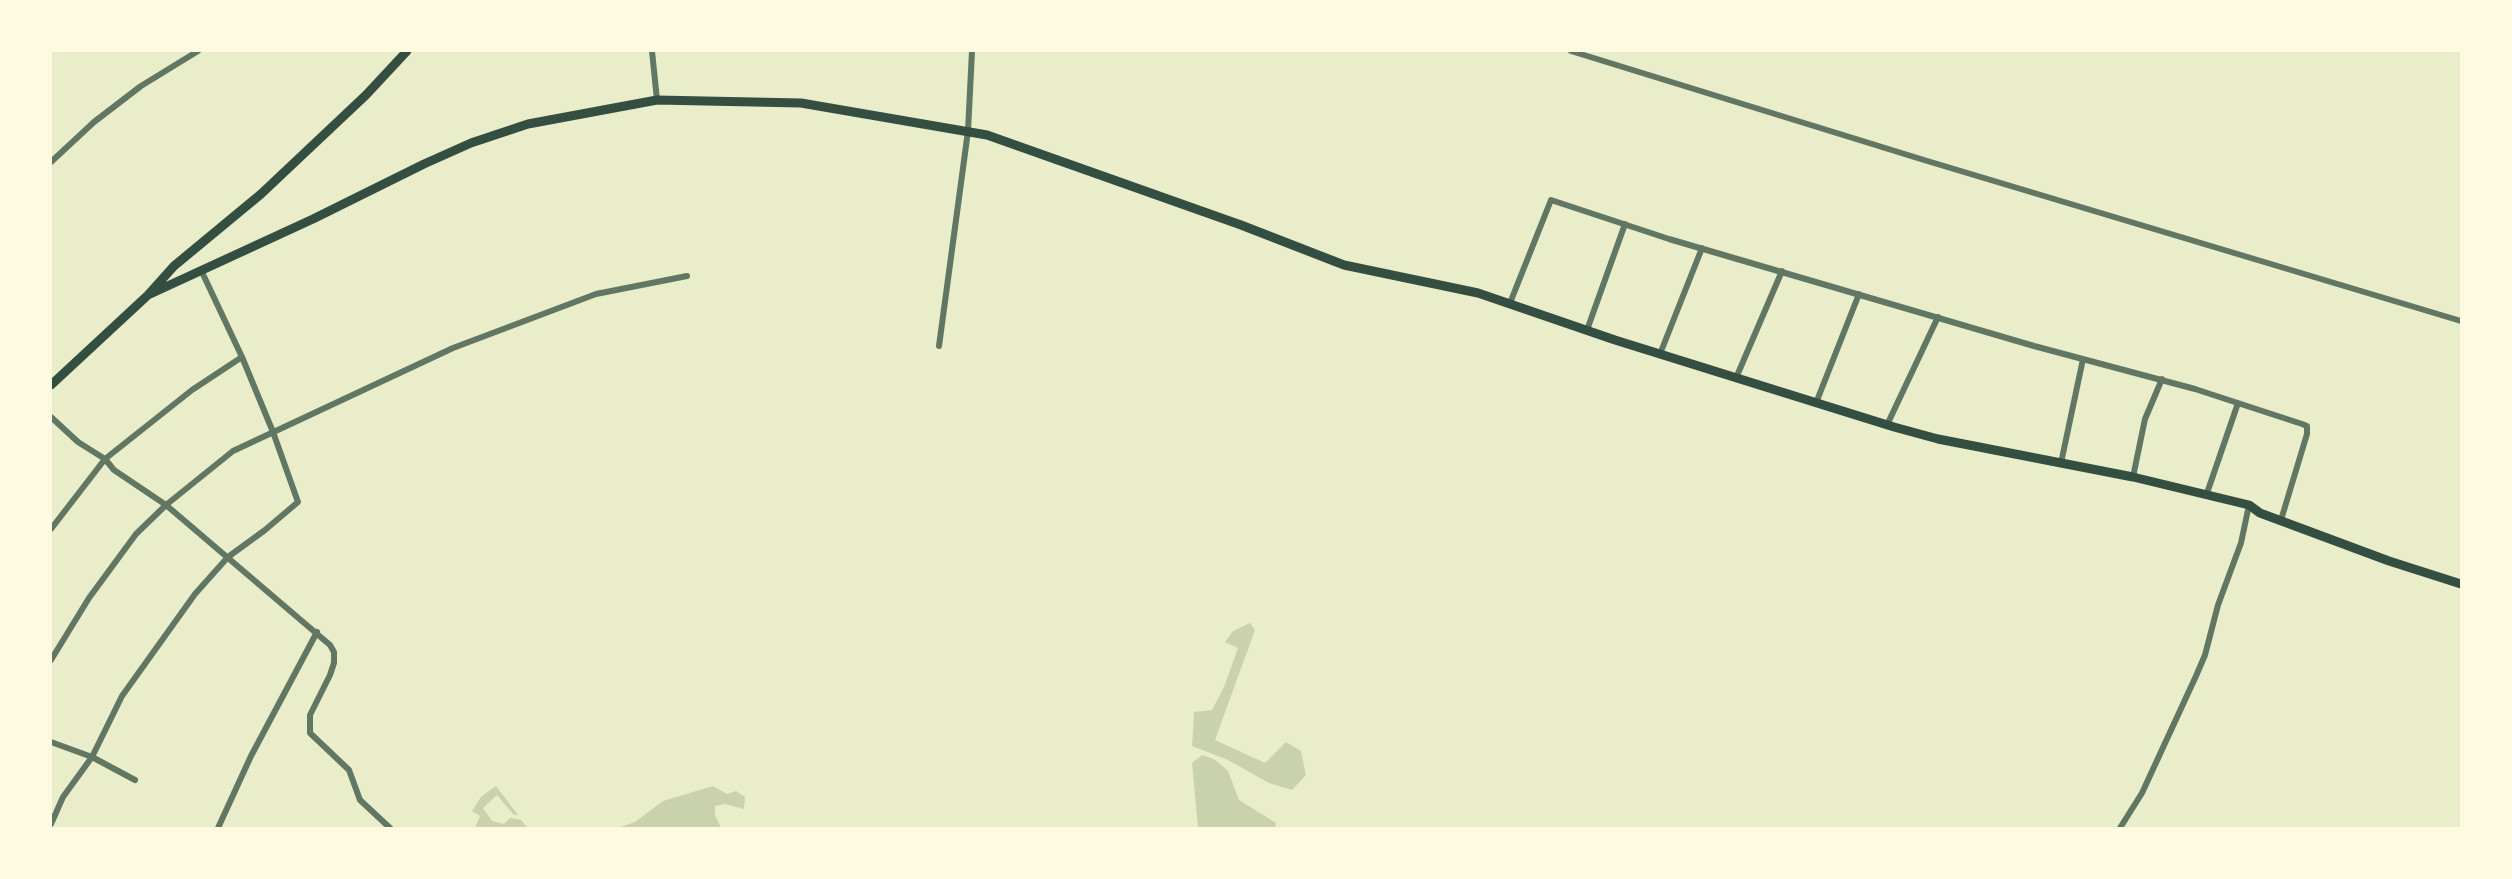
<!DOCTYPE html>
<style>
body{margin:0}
#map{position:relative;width:2512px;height:879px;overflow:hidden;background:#e9edc9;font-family:"Nunito Sans",sans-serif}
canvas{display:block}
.frame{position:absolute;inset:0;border:52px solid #fefae0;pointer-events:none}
</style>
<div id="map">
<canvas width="2512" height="879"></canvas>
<div class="frame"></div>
</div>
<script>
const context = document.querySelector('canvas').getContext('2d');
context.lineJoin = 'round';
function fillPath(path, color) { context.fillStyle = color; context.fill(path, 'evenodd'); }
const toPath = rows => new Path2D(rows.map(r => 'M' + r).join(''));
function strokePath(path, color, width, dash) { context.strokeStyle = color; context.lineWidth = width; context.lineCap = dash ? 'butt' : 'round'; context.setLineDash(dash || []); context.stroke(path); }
fillPath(toPath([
 [1250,623,1255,630,1215,740,1265,763,1286,742,1301,751,1306,775,1292,790,1269,783,1228,760,1192,746,1194,712,1212,710,1224,687,1238,648,1225,642,1233,631],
 [1202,755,1214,759,1228,771,1239,800,1276,823,1275,828,1198,828,1192,763],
 [496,786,518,815,514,815,497,795,483,808,492,821,504,824,510,818,521,820,528,828,475,828,480,816,472,811,481,797],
 [713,786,727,794,736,791,745,797,744,809,725,804,715,806,715,815,721,828,618,828,635,822,663,801]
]), '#cad2ad');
strokePath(toPath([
 [652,51,657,100],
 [1571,51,1924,160,2461,321],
 [51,162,94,122,141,86,198,51],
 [1510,303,1551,200,1669,239,2034,346,2195,389,2302,424,2307,426,2307,434,2281,520],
 [1587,330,1625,224],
 [939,346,968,131,972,51],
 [1660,354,1702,248],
 [1736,378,1782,271],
 [1816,403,1859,294],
 [51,417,78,442,105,459,114,470,166,505,330,645,334,652,334,663,330,675,310,715,310,733,349,770,360,800,390,828],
 [1887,425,1938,317],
 [2061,463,2083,359],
 [2133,477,2145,419,2162,379],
 [2206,496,2238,403],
 [51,529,105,459,192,390,242,357],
 [51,660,89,598,136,534,166,505,233,451,453,348,596,294,687,276],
 [51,742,92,757,135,780],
 [51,824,63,797,92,757,122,696,195,594,228,557,265,530,298,502,273,432,242,357,201,270],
 [218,828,251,756,317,632],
 [2120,828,2142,793,2196,676,2205,655,2218,605,2241,543,2249,505]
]), '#617663', 6);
strokePath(toPath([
 [148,295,313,219,424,164,471,143,528,124,657,100,801,103,987,135,1241,225,1344,265,1478,293,1615,340,1894,427,1938,439,2133,477,2249,505,2260,513,2389,561,2461,584],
 [51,385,148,295,174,266,261,194,366,95,407,51]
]), '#344e41', 9);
</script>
